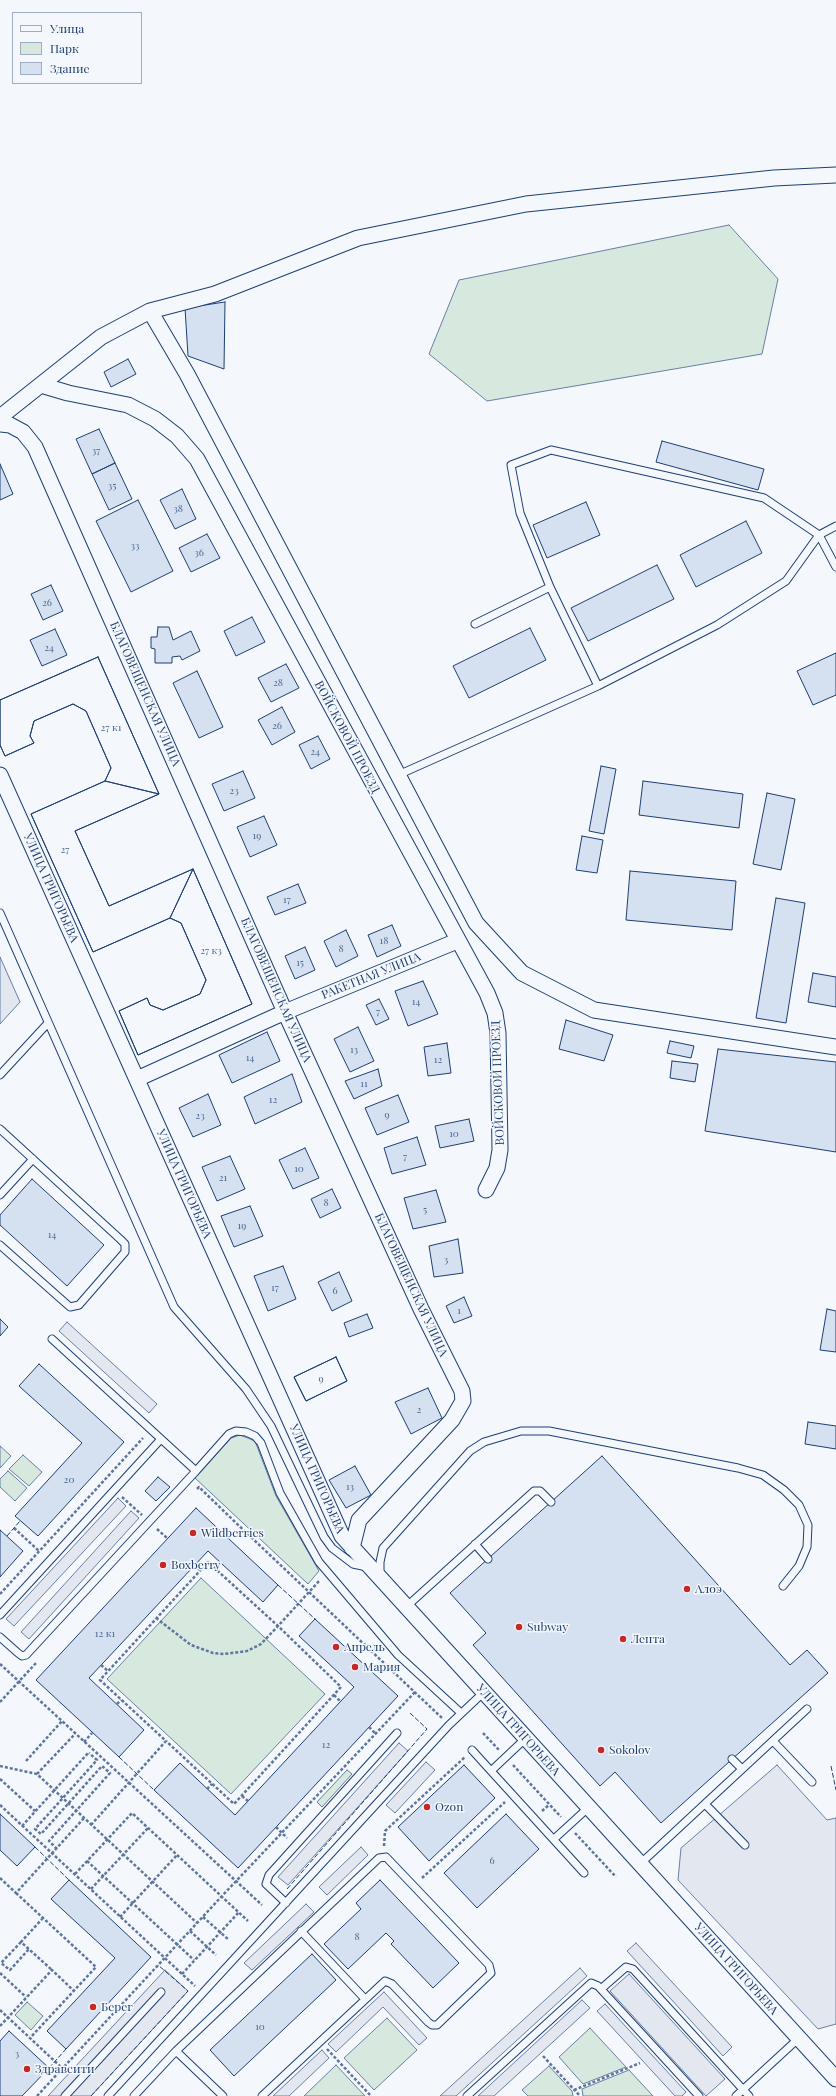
<!DOCTYPE html>
<meta charset="utf-8">
<style>
body{margin:0}
#map{position:relative;width:836px;height:2096px;overflow:hidden;background:#f4f7fb;font-family:"Playfair Display",serif}
canvas{display:block}
.legend{position:absolute;left:12px;top:12px;width:130px;height:72px;box-sizing:border-box;background:#f4f7fb;border:1px solid #9eadc5;margin:0;padding:5px 7px;list-style:none;font-size:12px;color:#1d3f73}
.legend li{display:flex;align-items:center;gap:8px;height:20px}
.legend b{width:20px;border:1px solid #9eadc5}
</style>
<div id="map">
<canvas width="836" height="2096"></canvas>
<ul class="legend">
<li><b style="height:5px;background:#f4f7fb"></b>Улица</li>
<li><b style="height:11px;background:#d7e8df"></b>Парк</li>
<li><b style="height:11px;background:#d5e0f0"></b>Здание</li>
</ul>
</div>
<script>
const context = document.querySelector('canvas').getContext('2d');
context.lineJoin = 'round';
function fillPath(path, color) { context.fillStyle = color; context.fill(path, 'evenodd'); }
const toPath = rows => new Path2D(rows.map(r => 'M' + r).join(''));
function strokePath(path, color, width, dash) { context.strokeStyle = color; context.lineWidth = width; context.lineCap = dash ? 'butt' : 'round'; context.setLineDash(dash || []); context.stroke(path); }
function label(font, color, halo, rows, align = 'center') {
  context.font = font + ' "Playfair Display",serif'; context.lineWidth = 3; context.setLineDash([]); context.textBaseline = 'middle'; context.strokeStyle = halo; context.fillStyle = color; for (const [text, x, y, turn = 0] of rows) {
    context.save(); context.translate(x, y); context.rotate((+turn || 0) * Math.PI / 180); context.textAlign = isNaN(turn) ? turn : align; if (halo) context.strokeText(text, 0, 0); context.fillText(text, 0, 0); context.restore();
  }
}
const green = toPath([
 [729,225,778,279,762,354,487,401,429,354,459,280,729,225],
 [240,1435,255,1441,276,1496,319,1571,308,1584,195,1478,231,1438,240,1435],
 [0,1446,11,1456,0,1468,0,1446],
 [23,1455,42,1472,29,1486,9,1469,23,1455],
 [8,1471,27,1488,15,1501,0,1487,0,1479,8,1471],
 [201,1578,325,1694,231,1794,107,1679,201,1578],
 [347,1770,352,1774,322,1807,317,1802,347,1770],
 [27,2002,43,2016,31,2030,15,2015,27,2002],
 [387,2018,417,2050,374,2090,344,2058,387,2018],
 [590,2028,626,2067,583,2084,559,2057,590,2028],
 [336,2065,365,2096,304,2096,336,2065],
 [549,2066,572,2091,573,2096,528,2096,522,2090,549,2066],
 [629,2070,653,2096,583,2096,582,2089,629,2070]
]);
fillPath(green, '#d7e8df');
strokePath(green, '#687fa3', 1);
const parking = toPath([
 [0,957,20,1002,0,1024,0,957],
 [67,1322,157,1404,149,1413,59,1331,67,1322],
 [118,1498,126,1506,14,1626,6,1619,118,1498],
 [131,1511,139,1518,29,1639,21,1632,131,1511],
 [399,1743,408,1751,288,1885,278,1877,399,1743],
 [426,1762,435,1770,395,1813,386,1805,426,1762],
 [777,1765,827,1820,836,1818,836,2024,818,2029,678,1880,681,1848,777,1765],
 [361,1847,368,1855,327,1895,319,1887,361,1847],
 [306,1904,314,1912,252,1970,244,1963,306,1904],
 [636,1943,732,2047,723,2056,627,1951,636,1943],
 [580,1968,587,1976,456,2096,440,2096,580,1968],
 [165,1970,188,1991,91,2096,48,2096,165,1970],
 [629,1974,725,2079,706,2096,610,1991,629,1974],
 [384,1992,427,2038,419,2045,383,2007,336,2052,328,2044,384,1992],
 [582,2000,590,2008,494,2096,478,2096,582,2000],
 [605,2004,686,2092,682,2096,675,2096,597,2011,605,2004],
 [322,2050,329,2058,289,2096,273,2096,322,2050]
]);
fillPath(parking, '#e3e8f0');
strokePath(parking, '#687fa3', 1);
const building = toPath([
 [225,302,224,369,188,356,185,308,225,302],
 [128,359,136,374,111,387,104,372,128,359],
 [99,429,115,463,92,474,76,439,99,429],
 [662,441,764,469,758,490,656,462,662,441],
 [115,463,132,499,109,510,92,474,115,463],
 [0,464,13,494,0,500,0,464],
 [182,489,196,519,175,529,160,500,182,489],
 [138,500,173,571,131,592,96,521,138,500],
 [586,502,600,535,547,558,533,525,586,502],
 [746,521,762,553,696,587,680,555,746,521],
 [207,534,220,558,191,572,179,548,207,534],
 [657,565,674,599,588,641,571,608,657,565],
 [51,585,63,611,43,620,31,594,51,585],
 [252,617,265,642,236,656,224,631,252,617],
 [158,627,169,627,173,640,191,631,200,651,182,660,180,656,172,657,172,663,155,663,155,649,151,648,151,637,157,637,158,627],
 [530,628,546,660,469,698,453,666,530,628],
 [55,629,67,655,42,666,30,640,55,629],
 [836,653,836,695,813,705,797,671,836,653],
 [98,657,159,794,75,831,109,906,193,869,252,1004,138,1055,119,1011,147,998,150,1005,163,1010,200,994,206,980,181,923,170,918,93,952,31,814,105,781,111,768,86,711,73,704,34,721,30,736,34,743,5,756,0,745,0,700,98,657],
 [98,657,159,794,105,781,111,768,86,711,73,704,34,721,30,736,34,743,5,756,0,745,0,700,98,657],
 [286,664,299,688,271,702,258,678,286,664],
 [197,671,223,727,199,738,173,683,197,671],
 [282,707,295,732,272,745,258,720,282,707],
 [318,736,330,759,311,769,299,745,318,736],
 [601,766,616,769,604,834,589,831,601,766],
 [243,771,255,798,224,811,212,784,243,771],
 [105,781,159,794,75,831,109,906,193,869,170,918,93,952,31,814,105,781],
 [643,781,743,794,739,828,639,815,643,781],
 [767,793,795,799,781,870,753,864,767,793],
 [264,816,277,845,250,857,237,827,264,816],
 [582,836,603,840,597,873,576,870,582,836],
 [193,869,252,1004,138,1055,119,1011,147,998,150,1005,163,1010,200,994,206,980,181,923,170,918,193,869],
 [630,871,736,881,732,930,626,920,630,871],
 [298,884,306,903,275,915,267,897,298,884],
 [776,898,805,903,786,1023,756,1018,776,898],
 [392,925,401,946,377,957,368,935,392,925],
 [346,930,358,956,336,967,324,941,346,930],
 [305,947,315,970,295,979,285,956,305,947],
 [813,973,836,977,836,1007,808,1002,813,973],
 [423,981,438,1014,408,1026,395,991,423,981],
 [379,999,389,1019,376,1025,366,1005,379,999],
 [566,1020,613,1035,604,1061,559,1049,566,1020],
 [358,1027,374,1061,350,1072,334,1039,358,1027],
 [267,1032,280,1061,232,1083,219,1055,267,1032],
 [670,1041,694,1046,691,1058,667,1053,670,1041],
 [447,1043,451,1073,428,1076,424,1047,447,1043],
 [718,1049,836,1062,836,1152,705,1131,718,1049],
 [672,1061,698,1064,695,1082,670,1078,672,1061],
 [378,1069,382,1086,354,1099,345,1081,378,1069],
 [292,1074,302,1102,255,1124,244,1097,292,1074],
 [208,1094,221,1125,193,1137,179,1108,208,1094],
 [398,1095,409,1122,377,1135,365,1108,398,1095],
 [469,1119,474,1141,440,1148,435,1126,469,1119],
 [417,1137,426,1165,392,1174,384,1148,417,1137],
 [305,1148,319,1178,293,1189,279,1160,305,1148],
 [230,1156,245,1189,217,1201,202,1167,230,1156],
 [32,1179,104,1245,67,1286,0,1225,0,1215,32,1179],
 [332,1189,341,1208,320,1218,311,1199,332,1189],
 [436,1190,446,1222,413,1229,404,1198,436,1190],
 [250,1206,263,1236,234,1247,221,1216,250,1206],
 [458,1239,463,1273,434,1277,429,1246,458,1239],
 [283,1266,296,1299,268,1311,254,1276,283,1266],
 [339,1272,352,1301,332,1311,318,1282,339,1272],
 [464,1297,472,1316,454,1323,446,1306,464,1297],
 [827,1309,836,1311,836,1352,820,1350,827,1309],
 [367,1314,373,1328,349,1337,344,1323,367,1314],
 [0,1319,8,1327,0,1336,0,1319],
 [336,1357,347,1381,306,1401,294,1377,336,1357],
 [336,1357,347,1381,306,1401,294,1377,336,1357],
 [39,1364,124,1442,38,1536,15,1516,82,1443,19,1386,39,1364],
 [428,1388,442,1418,411,1434,395,1402,428,1388],
 [808,1422,836,1426,836,1449,805,1444,808,1422],
 [602,1456,790,1665,807,1650,828,1673,661,1823,615,1772,600,1786,473,1645,486,1633,450,1593,602,1456],
 [355,1466,371,1495,346,1508,329,1480,355,1466],
 [158,1477,170,1487,156,1501,145,1491,158,1477],
 [196,1508,278,1585,263,1602,208,1551,89,1678,144,1730,119,1757,36,1680,196,1508],
 [0,1530,23,1551,0,1577,0,1530],
 [315,1619,398,1696,238,1868,154,1790,180,1763,235,1815,354,1687,299,1636,315,1619],
 [464,1765,495,1798,429,1861,398,1827,464,1765],
 [0,1814,35,1847,17,1866,0,1850,0,1814],
 [506,1814,539,1849,477,1908,444,1873,506,1814],
 [69,1880,151,1957,66,2049,47,2031,115,1958,51,1899,69,1880],
 [380,1880,459,1963,433,1988,391,1944,394,1941,386,1933,348,1969,324,1944,361,1909,356,1903,380,1880],
 [312,1954,336,1980,234,2076,210,2050,312,1954],
 [9,2031,49,2068,22,2096,0,2096,0,2041,9,2031]
]);
fillPath(building, '#d5e0f0');
strokePath(building, '#1d3f73', 1);
const lane = toPath([
 [550,587,598,686],
 [475,624,550,587,520,513,511,465,551,450,764,498,819,535,836,567],
 [398,775,598,686,717,625,786,581,819,535,836,526],
 [0,913,174,1307,246,1389,271,1426,324,1537,332,1548,353,1564,367,1567],
 [0,1075,48,1023],
 [0,1129,120,1239,125,1244,125,1252,79,1305,70,1307,0,1245],
 [0,1195,33,1159],
 [52,1339,196,1471,229,1434,236,1431,246,1432,255,1436,261,1443,280,1493,319,1562,398,1655,461,1713],
 [475,1544,488,1559],
 [380,1575,380,1562,383,1548,470,1451,484,1442,521,1431,549,1431,738,1468,763,1475,784,1490,799,1505,808,1525,807,1547,799,1566,783,1586],
 [406,1607,534,1491,540,1491,551,1502],
 [0,1615,161,1439],
 [0,1637,18,1653,22,1656,26,1655,196,1471],
 [526,1738,491,1771,584,1873],
 [773,1741,812,1782],
 [472,1750,491,1771],
 [732,1759,742,1769],
 [705,1804,745,1845],
 [554,1839,589,1807],
 [640,1864,807,1709],
 [286,1903,266,1884,269,1875,397,1733],
 [301,1931,365,1999],
 [601,1989,626,1967,633,1969,749,2096],
 [65,2096,161,1992],
 [108,2096,449,1725,484,1692],
 [134,2096,176,2051],
 [223,2096,176,2051,379,1858,386,1857,489,1965,491,1973,437,2025,432,2025,428,2022,392,1984,385,1981,262,2096],
 [467,2096,591,1983,598,1986,699,2096],
 [736,2096,799,2038]
]);
const street = toPath([
 [150,311,187,374,476,923,522,973,594,1010,836,1047],
 [41,385,68,393,128,405,155,419,177,436,197,459,487,993,495,1013,498,1033,500,1150,497,1168,486,1190],
 [0,417,101,337,150,311,215,294,358,238,526,204,774,178,836,175],
 [0,424,10,425,23,432,35,447,285,1012,421,1309,462,1391,463,1401,452,1420,359,1520,352,1548],
 [0,775,342,1536,836,2079],
 [137,1079,285,1012,457,941]
]);
strokePath(lane, '#1d3f73', 9);
strokePath(street, '#1d3f73', 17);
strokePath(toPath([
 [197,1489,199,1487,234,1521,442,1718],
 [122,1497,142,1515],
 [14,1528,39,1551],
 [157,1529,167,1538],
 [194,1565,200,1570],
 [0,1594,143,1438],
 [156,1618,191,1645,213,1653,224,1654,247,1651,261,1644,278,1626,341,1687,234,1804,166,1741],
 [0,1664,262,1905],
 [101,1665,108,1671],
 [334,1695,341,1702],
 [0,1702,36,1663],
 [117,1704,121,1700],
 [369,1727,376,1734],
 [483,1733,499,1750],
 [84,1742,92,1733],
 [26,1761,62,1721],
 [513,1765,561,1817],
 [0,1766,37,1774,197,1923],
 [37,1774,75,1734],
 [0,1779,35,1811],
 [207,1789,212,1784],
 [242,1796,248,1801],
 [0,1805,195,1986],
 [542,1811,549,1805],
 [91,1825,166,1741,100,1680,208,1562,278,1626,320,1580],
 [22,1826,89,1752],
 [276,1827,287,1838],
 [575,1833,616,1877],
 [384,1846,385,1831,465,1757],
 [57,1849,49,1841,110,1773,102,1766,41,1834,35,1829,97,1760,89,1753],
 [87,1861,194,1960],
 [75,1874,132,1813,248,1921],
 [0,1878,16,1893,84,1818],
 [422,1878,505,1802],
 [91,1889,148,1828],
 [16,1893,96,1967,30,2038],
 [120,1917,177,1855],
 [203,1917,229,1940],
 [43,1918,21,1942,52,1970],
 [190,1931,216,1955],
 [21,1942,1,1963,10,1970,29,1949],
 [0,1973,26,1997],
 [182,1974,239,1912],
 [0,2010,62,2068],
 [0,2026,52,1970,74,1991],
 [327,2049,371,2096],
 [543,2056,580,2096],
 [574,2090,640,2063],
 [37,2096,222,1896,415,1692]
]), '#5e769c', 2.5, [3, 2]);
strokePath(lane, '#f4f7fb', 7);
strokePath(street, '#f4f7fb', 15);
strokePath(toPath([
 [7,1536,20,1521],
 [278,1585,315,1619],
 [119,1757,154,1790],
 [831,1766,836,1790],
 [35,1847,69,1880],
 [287,1889,427,1729,410,1713],
 [49,2068,66,2049],
 [91,2096,188,1991,158,1965]
]), '#1d3f73', 1, [5, 2]);
for (const [x, y, r, color] of [
 [193,1533,4,"#c62828"],
 [163,1565,4,"#c62828"],
 [687,1589,4,"#c62828"],
 [519,1627,4,"#c62828"],
 [623,1639,4,"#c62828"],
 [336,1647,4,"#c62828"],
 [355,1667,4,"#c62828"],
 [601,1750,4,"#c62828"],
 [427,1807,4,"#c62828"],
 [93,2007,4,"#c62828"],
 [27,2069,4,"#c62828"]
]) { const dot = new Path2D(); dot.arc(x, y, r, 0, 2 * Math.PI); context.fillStyle = color; context.fill(dot); strokePath(dot, '#f4f7fb', 1.5); }
label('10px', '#4b6792', null, [
 ["37",96,451],
 ["35",112,486],
 ["38",178,509],
 ["33",135,546],
 ["36",199,553],
 ["26",47,603],
 ["24",49,648],
 ["28",278,683],
 ["26",277,726],
 ["27 к1",111,728],
 ["24",315,752],
 ["23",234,791],
 ["19",257,836],
 ["27",65,850],
 ["17",287,900],
 ["18",384,941],
 ["8",341,949],
 ["27 к3",211,951],
 ["15",300,963],
 ["14",416,1002],
 ["7",378,1012],
 ["13",354,1050],
 ["14",250,1058],
 ["12",438,1060],
 ["11",364,1084],
 ["12",273,1100],
 ["9",387,1115],
 ["23",200,1116],
 ["10",454,1134],
 ["7",405,1157],
 ["10",299,1169],
 ["21",223,1178],
 ["8",326,1203],
 ["5",425,1210],
 ["19",242,1226],
 ["14",52,1235],
 ["3",446,1260],
 ["17",275,1288],
 ["6",335,1291],
 ["1",459,1311],
 ["9",321,1379],
 ["2",419,1410],
 ["20",69,1480],
 ["13",350,1487],
 ["12 к1",105,1634],
 ["12",326,1745],
 ["6",492,1861],
 ["8",357,1937],
 ["10",260,2027],
 ["3",17,2054]
]);
label('12px', '#1d3f73', '#f4f7fb', [
 ["БЛАГОВЕЩЕНСКАЯ УЛИЦА",145,694,66],
 ["ВОЙСКОВОЙ ПРОЕЗД",347,737,62],
 ["УЛИЦА ГРИГОРЬЕВА",51,888,66],
 ["РАКЕТНАЯ УЛИЦА",371,976,-22],
 ["БЛАГОВЕЩЕНСКАЯ УЛИЦА",276,990,66],
 ["ВОЙСКОВОЙ ПРОЕЗД",498,1083,-92],
 ["УЛИЦА ГРИГОРЬЕВА",184,1184,66],
 ["БЛАГОВЕЩЕНСКАЯ УЛИЦА",411,1285,65],
 ["УЛИЦА ГРИГОРЬЕВА",317,1479,66],
 ["УЛИЦА ГРИГОРЬЕВА",518,1730,48],
 ["УЛИЦА ГРИГОРЬЕВА",736,1969,48]
]);
label('12px', '#1d3f73', '#f4f7fb', [
 ["Wildberries",201,1533],
 ["Boxberry",171,1565],
 ["Алоэ",695,1589],
 ["Subway",527,1627],
 ["Лента",631,1639],
 ["Апрель",344,1647],
 ["Мария",363,1667],
 ["Sokolov",609,1750],
 ["Ozon",435,1807],
 ["Берег",101,2007],
 ["Здравсити",35,2069]
], 'left');
</script>
